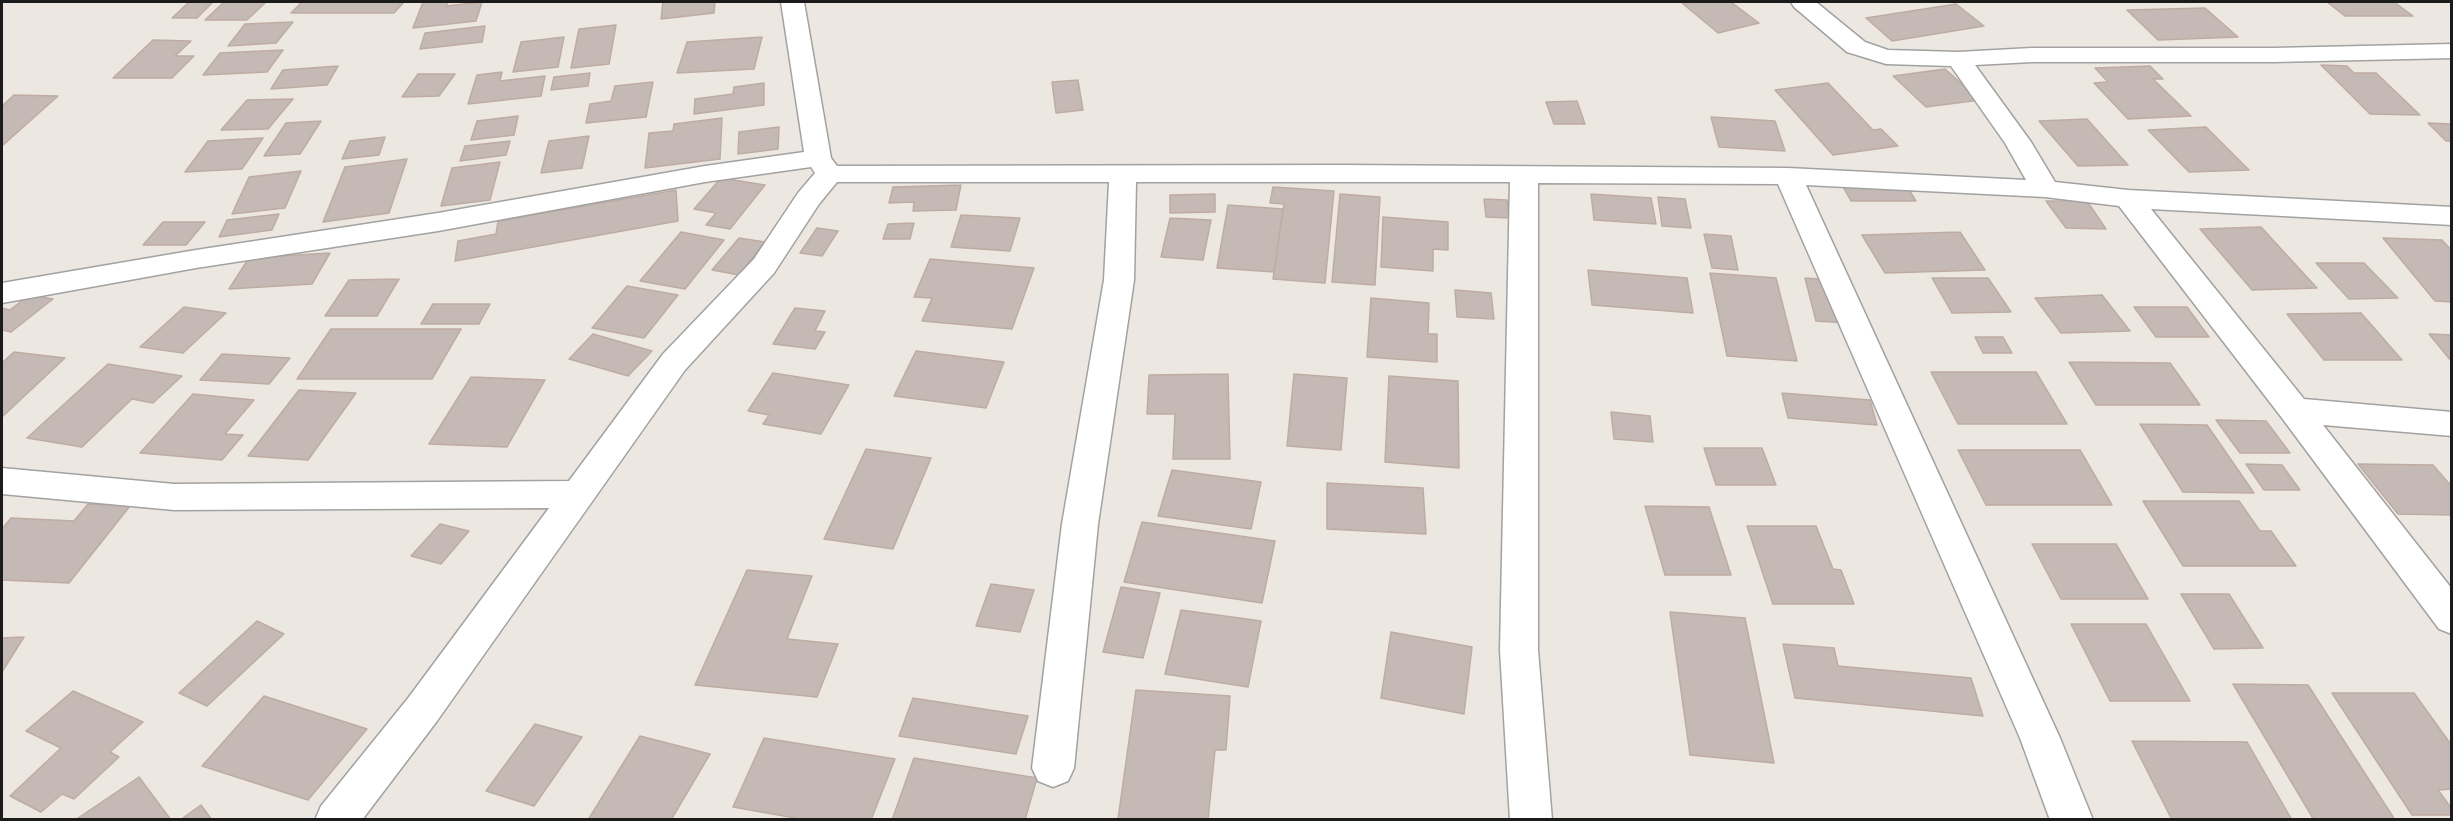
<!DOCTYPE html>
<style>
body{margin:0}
#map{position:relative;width:2453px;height:821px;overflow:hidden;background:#ede7e1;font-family:Figtree,sans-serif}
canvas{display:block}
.frame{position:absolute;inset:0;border:3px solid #1b1b1b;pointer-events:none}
</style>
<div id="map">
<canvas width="2453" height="821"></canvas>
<div class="frame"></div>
</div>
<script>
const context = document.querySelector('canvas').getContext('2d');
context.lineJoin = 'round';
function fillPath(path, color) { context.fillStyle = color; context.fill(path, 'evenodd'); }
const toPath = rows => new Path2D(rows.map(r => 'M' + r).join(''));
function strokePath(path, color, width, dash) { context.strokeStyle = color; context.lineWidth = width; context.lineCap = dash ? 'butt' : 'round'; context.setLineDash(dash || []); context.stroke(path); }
const building = toPath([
 [189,2,213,2,197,18,172,18,189,2],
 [224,2,266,2,247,20,205,20,224,2],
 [302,2,404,2,394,13,291,13,302,2],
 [423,2,448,2,446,6,482,2,476,21,413,28,423,2],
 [663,2,715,2,714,13,661,19,663,2],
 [1689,2,1731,2,1759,23,1718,33,1682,3,1689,2],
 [2327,2,2394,2,2413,16,2345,16,2327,2],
 [1956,4,1984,26,1892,41,1866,18,1956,4],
 [2205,8,2238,37,2158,40,2127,10,2205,8],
 [293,22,276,43,228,46,245,24,293,22],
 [616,25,609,64,571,68,579,29,616,25],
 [485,26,482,42,420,49,425,33,485,26],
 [564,37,558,67,513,72,521,42,564,37],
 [762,37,754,69,677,73,687,42,762,37],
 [153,40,191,41,175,56,194,56,172,78,113,78,153,40],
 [283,50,267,72,203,75,220,53,283,50],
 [2321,65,2347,66,2354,73,2376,73,2420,115,2370,114,2321,65],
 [338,66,327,85,271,89,283,70,338,66],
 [2150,66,2163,79,2153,79,2191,116,2128,119,2094,83,2108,82,2095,68,2150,66],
 [1945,69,1980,100,1926,107,1893,76,1945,69],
 [502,72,500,81,545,76,541,96,468,104,477,75,502,72],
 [590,73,588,86,551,90,554,77,590,73],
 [418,74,455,74,439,96,402,97,418,74],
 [1078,80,1083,110,1056,113,1052,82,1078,80],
 [653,82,646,117,586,123,590,104,611,101,615,86,653,82],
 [764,83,764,105,694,114,695,99,733,94,734,87,764,83],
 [1828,83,1873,130,1881,129,1898,146,1833,155,1775,90,1828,83],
 [14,95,58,96,2,146,2,106,14,95],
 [293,99,268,129,221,130,247,100,293,99],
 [1577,101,1585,124,1554,124,1546,102,1577,101],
 [518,116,514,135,471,140,477,121,518,116],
 [1711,117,1775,121,1785,151,1719,147,1711,117],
 [722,118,720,159,645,168,649,133,673,131,674,124,722,118],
 [2087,119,2128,165,2078,166,2039,121,2087,119],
 [321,121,300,154,264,156,286,123,321,121],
 [2428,123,2452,124,2452,141,2446,141,2428,123],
 [779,127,778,149,738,154,739,132,779,127],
 [2206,127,2249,170,2189,172,2148,130,2206,127],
 [589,136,582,168,541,173,549,141,589,136],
 [385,137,379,155,342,159,350,141,385,137],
 [263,138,242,169,185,172,208,141,263,138],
 [510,141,506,155,460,161,465,146,510,141],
 [407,159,389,213,323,222,345,167,407,159],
 [500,162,490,200,441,206,452,168,500,162],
 [301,171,285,208,232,214,249,177,301,171],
 [721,178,765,185,730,229,706,225,716,213,694,209,721,178],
 [961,185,956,210,913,211,914,202,889,203,893,187,961,185],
 [1842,185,1906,185,1916,201,1851,201,1842,185],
 [1273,187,1334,191,1325,283,1273,279,1284,204,1270,203,1273,187],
 [676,190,678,221,455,261,458,241,496,234,498,221,676,190],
 [1215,194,1215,212,1170,213,1170,195,1215,194],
 [1340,194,1380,197,1375,285,1332,282,1340,194],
 [1591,194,1651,198,1656,224,1594,220,1591,194],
 [1658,197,1685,199,1691,228,1662,226,1658,197],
 [1484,199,1507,200,1509,218,1486,217,1484,199],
 [2046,201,2087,201,2106,229,2066,228,2046,201],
 [1228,205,1283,209,1274,272,1217,268,1228,205],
 [279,214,272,230,219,237,227,220,279,214],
 [961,215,1020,218,1010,251,951,247,961,215],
 [1383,217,1448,222,1448,250,1433,249,1433,271,1381,267,1383,217],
 [1170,218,1211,220,1203,260,1161,257,1170,218],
 [163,222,205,222,186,245,143,245,163,222],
 [914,223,910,239,883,239,888,224,914,223],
 [2261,227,2317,288,2252,290,2200,229,2261,227],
 [817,228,838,231,822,256,800,253,817,228],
 [681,232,724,240,685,289,640,281,681,232],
 [1960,232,1985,270,1885,273,1862,235,1960,232],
 [1704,234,1731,236,1738,270,1712,268,1704,234],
 [739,238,765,242,739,275,712,270,739,238],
 [2383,238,2442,240,2452,251,2452,302,2435,301,2383,238],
 [330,253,312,284,229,289,249,258,330,253],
 [930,259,1034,268,1012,329,922,321,932,298,914,297,930,259],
 [2316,263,2364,263,2398,298,2349,299,2316,263],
 [1588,270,1687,278,1693,313,1592,305,1588,270],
 [1710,273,1776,278,1797,361,1727,356,1710,273],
 [1805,278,1834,280,1847,323,1816,321,1805,278],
 [1932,278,1988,278,2011,312,1952,313,1932,278],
 [399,279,377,316,325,316,349,280,399,279],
 [627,286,678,295,644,338,592,328,627,286],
 [1455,290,1491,293,1494,319,1457,317,1455,290],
 [29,295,53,299,11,332,2,330,2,308,10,310,29,295],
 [2102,295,2130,331,2061,333,2035,298,2102,295],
 [1371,298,1429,303,1428,334,1437,334,1437,362,1367,357,1371,298],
 [433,304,490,304,479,324,421,324,433,304],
 [184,307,226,313,183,353,140,347,184,307],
 [2134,307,2187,307,2209,337,2156,337,2134,307],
 [795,308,825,311,815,331,825,332,815,349,773,344,795,308],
 [2361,313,2402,360,2324,360,2287,314,2361,313],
 [331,329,461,329,432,379,297,379,331,329],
 [593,334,652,351,628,376,569,359,593,334],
 [2429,334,2452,335,2452,362,2429,334],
 [1975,337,2003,337,2012,353,1983,353,1975,337],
 [916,351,1004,362,986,408,894,396,916,351],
 [14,352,65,358,2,417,2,363,14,352],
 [222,354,290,358,269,384,200,380,222,354],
 [2069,362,2170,363,2200,405,2096,405,2069,362],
 [108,364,182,376,153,403,132,399,82,447,27,438,108,364],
 [1931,372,2036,372,2067,424,1958,424,1931,372],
 [773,373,849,385,821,434,763,424,769,415,748,411,773,373],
 [1228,374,1230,459,1173,459,1175,414,1147,414,1149,375,1228,374],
 [1294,374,1347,378,1341,450,1287,446,1294,374],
 [1389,376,1458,381,1459,468,1385,462,1389,376],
 [471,377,545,380,507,447,429,444,471,377],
 [299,390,356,393,308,460,248,456,299,390],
 [1782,393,1870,400,1877,425,1788,418,1782,393],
 [193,394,254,400,225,434,243,435,222,460,140,453,193,394],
 [1611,412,1650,416,1653,442,1614,439,1611,412],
 [2216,420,2266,421,2290,453,2240,453,2216,420],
 [2140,424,2207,425,2254,493,2183,492,2140,424],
 [1704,448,1762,448,1776,485,1716,485,1704,448],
 [866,449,931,458,893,549,824,539,866,449],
 [1958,450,2080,450,2112,505,1986,505,1958,450],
 [2246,464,2282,465,2300,490,2264,490,2246,464],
 [2358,464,2433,465,2452,487,2452,515,2398,514,2358,464],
 [1172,470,1261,482,1251,529,1158,516,1172,470],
 [1327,483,1423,488,1426,534,1327,529,1327,483],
 [2143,501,2239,501,2260,531,2271,531,2296,566,2183,566,2143,501],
 [88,504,130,506,69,583,2,580,2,529,11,518,74,521,88,504],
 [1645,506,1709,507,1731,575,1665,575,1645,506],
 [1142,522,1275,541,1262,603,1124,582,1142,522],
 [440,524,469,531,441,564,411,556,440,524],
 [1747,526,1816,526,1833,569,1841,570,1854,604,1773,604,1747,526],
 [2032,544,2116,544,2148,599,2061,599,2032,544],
 [747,570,812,576,787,639,838,644,817,697,695,685,747,570],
 [991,584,1034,590,1020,632,976,626,991,584],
 [1121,587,1160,593,1143,658,1103,652,1121,587],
 [2181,594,2229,594,2263,648,2214,649,2181,594],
 [1181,610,1261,621,1248,687,1165,674,1181,610],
 [1670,612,1745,618,1774,763,1690,755,1670,612],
 [257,621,284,634,207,706,179,693,257,621],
 [2071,624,2146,624,2190,701,2110,701,2071,624],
 [1391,632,1472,647,1464,714,1381,698,1391,632],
 [24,637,2,672,2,638,24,637],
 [1783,644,1834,648,1838,666,1971,678,1983,716,1795,698,1783,644],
 [2233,684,2308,685,2395,820,2314,820,2233,684],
 [1136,690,1230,696,1226,750,1215,750,1208,820,1118,819,1136,690],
 [73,691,143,722,110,752,119,757,74,799,62,794,41,812,10,796,61,748,26,731,73,691],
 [2332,693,2414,693,2452,746,2452,789,2438,790,2452,809,2452,815,2412,815,2332,693],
 [264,696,367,729,308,800,202,766,264,696],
 [913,698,1028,716,1016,754,899,736,913,698],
 [535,724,582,737,534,806,486,791,535,724],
 [640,736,710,754,671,820,588,820,640,736],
 [764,738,895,759,871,820,806,820,733,807,764,738],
 [2132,741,2247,742,2292,820,2172,820,2132,741],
 [914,758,1037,778,1025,820,892,820,914,758],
 [139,777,171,820,75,820,139,777],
 [201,805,212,820,180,820,201,805]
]);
fillPath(building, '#c4b9b4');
strokePath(building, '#beaca3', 1.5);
const minor = toPath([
 [781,2,804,2,831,158,837,166,1342,165,1788,168,2026,180,2005,143,1951,66,1886,64,1847,52,1794,7,1791,2,1816,2,1865,42,1888,50,1958,52,2032,48,2273,48,2452,44,2452,58,2273,62,2032,62,1975,65,2031,142,2055,182,2128,190,2452,207,2452,225,2151,209,2304,399,2452,412,2452,436,2323,425,2452,589,2452,634,2439,629,2282,418,2119,206,2045,197,1806,185,2060,738,2093,820,2050,820,2020,738,1778,184,1538,183,1538,650,1552,820,1510,820,1500,650,1510,182,1136,182,1134,280,1098,524,1074,768,1068,781,1053,787,1038,781,1032,768,1062,524,1104,280,1109,182,837,182,819,204,774,273,685,370,437,721,362,820,315,820,321,806,409,697,549,508,174,510,2,494,2,468,174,484,569,481,663,354,754,259,798,193,815,173,811,167,705,182,438,231,196,268,2,303,2,283,196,250,438,213,705,166,804,152,781,2]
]);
strokePath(minor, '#a2a2a2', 3);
fillPath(minor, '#fff');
</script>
